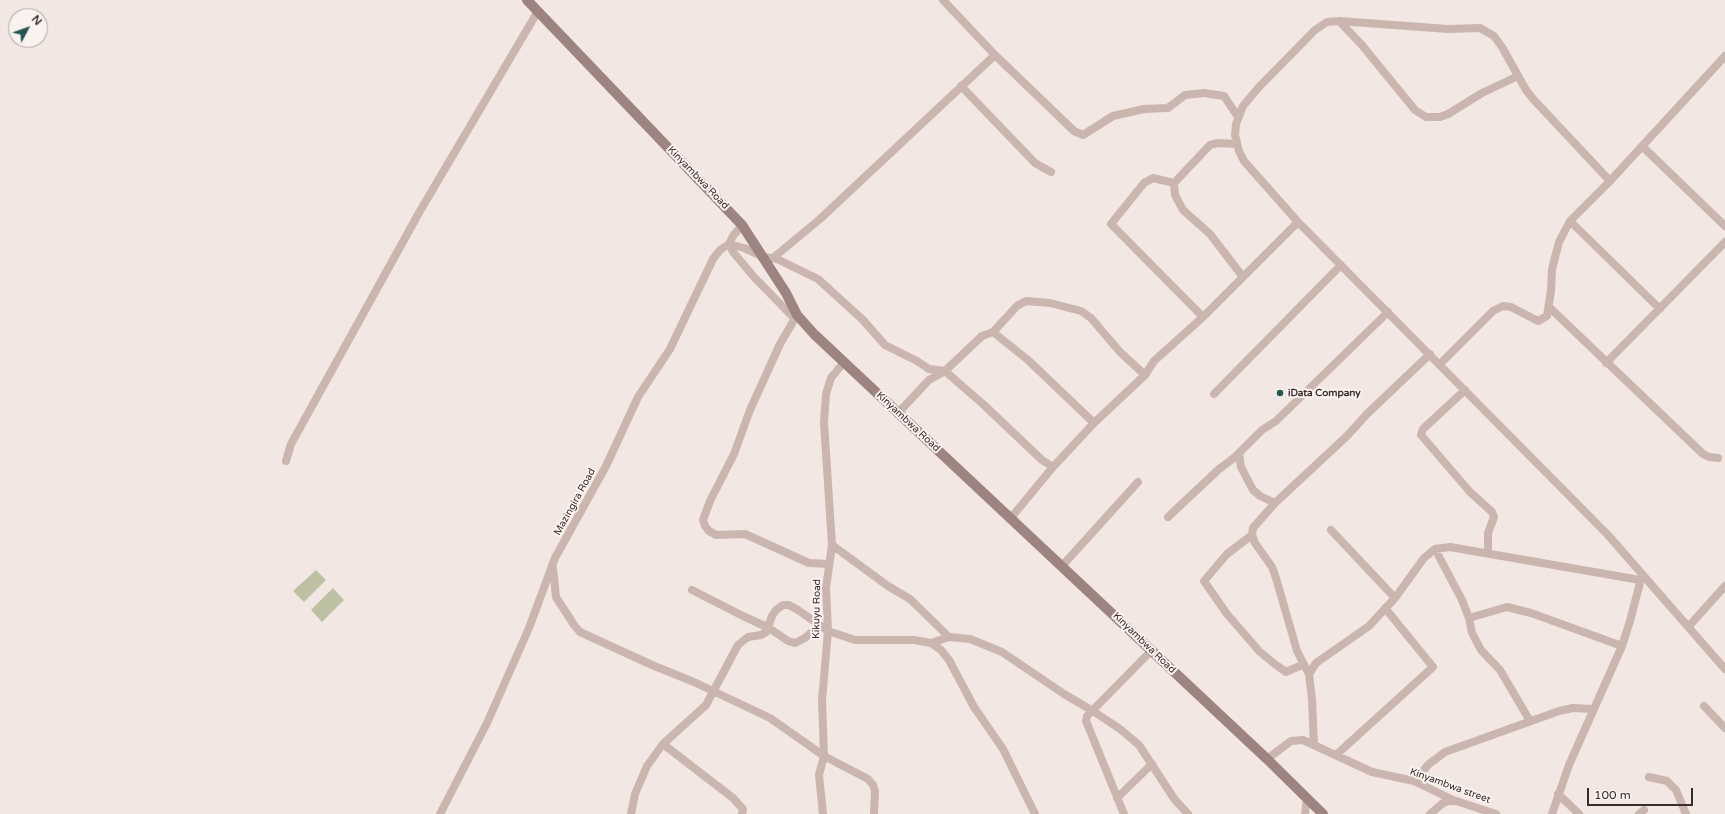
<!DOCTYPE html>
<style>
body{margin:0}
#map{position:relative;width:1725px;height:814px;overflow:hidden;background:#f2e7e2;font-family:"Varela Round",sans-serif}
canvas{display:block}
.north{position:absolute;left:8px;top:8px;width:40px;height:40px;box-sizing:border-box;background:#faf2ef;border:1px solid #ada3a1;border-radius:50%;rotate:49deg;font-size:11px;font-weight:700;line-height:16px;text-align:center;color:#392d2c}
.north::after{content:'';display:block;margin:auto;width:14px;height:18px;background:#255750;clip-path:polygon(50% 0,100% 100%,50% 72%,0 100%)}
.scale{position:absolute;left:1587px;top:788px;width:106px;height:18px;box-sizing:border-box;border:2px solid #392d2c;border-top:0;padding-left:5px;font-size:12px;line-height:14px;white-space:nowrap;color:#392d2c;-webkit-text-stroke:3px #faf2ef;paint-order:stroke}
</style>
<div id="map">
<canvas width="1725" height="814"></canvas>
<div class="north">N</div>
<div class="scale">100 m</div>
</div>
<script>
const context = document.querySelector('canvas').getContext('2d');
context.lineJoin = 'round';
function fillPath(path, color) { context.fillStyle = color; context.fill(path, 'evenodd'); }
const toPath = rows => new Path2D(rows.map(r => 'M' + r).join(''));
function strokePath(path, color, width, dash) { context.strokeStyle = color; context.lineWidth = width; context.lineCap = dash ? 'butt' : 'round'; context.setLineDash(dash || []); context.stroke(path); }
function label(font, color, halo, rows, align = 'center') {
  context.font = font + ' "Varela Round",sans-serif'; context.lineWidth = 4; context.setLineDash([]); context.textBaseline = 'middle'; context.strokeStyle = halo; context.fillStyle = color; for (const [text, x, y, turn = 0] of rows) {
    context.save(); context.translate(x, y); context.rotate((+turn || 0) * Math.PI / 180); context.textAlign = isNaN(turn) ? turn : align; if (halo) context.strokeText(text, 0, 0); context.fillText(text, 0, 0); context.restore();
  }
}
fillPath(toPath([
 [316,570,326,580,304,602,293,591],
 [333,588,344,600,322,622,311,610]
]), '#bdc0a3');
strokePath(toPath([
 [943,0,995,55,1074,131,1083,135,1113,116,1144,109,1168,108,1185,95,1204,93,1224,96,1238,117],
 [1339,21,1361,44,1415,110,1426,117,1440,117,1448,114,1482,93,1518,76],
 [961,86,1035,163,1051,172],
 [1237,144,1218,143,1210,145,1174,183,1175,195,1183,210,1210,234,1243,277],
 [1642,146,1725,226],
 [1610,181,1534,100,1526,90,1502,47,1494,36,1480,28,1448,29,1339,21,1327,22,1315,30,1259,87,1243,106,1236,124,1235,135,1239,151,1244,161,1298,222,1608,535,1725,669],
 [1174,183,1153,178,1144,183,1111,224,1203,317],
 [1570,221,1660,309],
 [742,225,733,236,729,244,733,252,754,277,795,319],
 [773,258,820,219,995,55],
 [1549,307,1703,454,1709,457,1718,458],
 [797,315,780,344,750,410,734,454,710,501,703,520,705,526,709,531,716,535,745,534,809,563,829,564],
 [993,332,1017,306,1026,301,1050,303,1081,311,1091,318,1120,352,1145,375],
 [1606,363,1725,242],
 [1440,364,1493,311,1503,306,1511,307,1538,321,1547,316,1551,291,1552,269,1559,242,1570,221,1610,181,1725,56],
 [1465,390,1423,429,1421,435,1470,492,1492,512,1494,517,1488,533,1488,554],
 [1214,394,1341,265],
 [898,413,929,380,945,371,982,336,993,332,1028,360,1094,423],
 [1239,454,1241,467,1253,490,1260,496,1275,503],
 [286,461,291,444,420,211,538,11],
 [1168,517,1218,470,1235,457,1262,430,1276,421,1388,312],
 [1010,519,1053,467,1094,423,1145,375,1154,361,1203,317,1298,222],
 [1331,530,1395,598],
 [1252,535,1227,554,1204,581,1227,614,1260,652,1276,665,1286,672,1304,664],
 [832,545,888,586,910,599,949,637],
 [1435,549,1462,600,1469,618,1472,633,1481,650,1500,670,1530,721],
 [1062,566,1138,482],
 [553,568,556,597,574,625,580,632,652,665,694,682,770,718,824,756,868,779,873,785,875,791,874,814],
 [692,590,743,616,769,628,788,641,795,643,805,638,820,625],
 [1469,618,1507,607,1531,613,1622,646],
 [1689,626,1725,586],
 [931,643,949,637,970,639,1002,652,1064,694,1093,711,1120,729,1139,745,1175,800,1188,814],
 [1309,674,1297,651,1276,578,1272,567,1255,543,1252,535,1253,528,1275,503,1347,436,1367,414,1430,354],
 [1704,706,1725,728],
 [663,744,733,798,743,809,742,814],
 [1314,745,1312,699,1309,674,1316,663,1369,626,1395,598,1424,558,1435,549,1450,547,1640,580],
 [1336,755,1433,667,1385,608],
 [1267,759,1291,741,1303,740,1372,772,1414,781,1453,800,1496,814],
 [1649,777,1667,781,1676,790,1686,814],
 [1414,781,1429,764,1445,752,1559,711,1573,708,1592,709],
 [1558,794,1579,814],
 [1117,798,1152,764],
 [440,814,487,723,529,628,555,558,606,466,638,397,670,349,713,259,720,250,729,244,744,248,764,257,777,259,818,279,863,320,885,345,917,361,929,369,945,371,984,405,1042,460,1053,467],
 [631,814,635,794,647,766,663,744,706,705,738,645,748,637,761,635,766,632,772,616,776,610,783,605,789,605,798,610,828,631,855,640,914,640,931,643,941,650,949,660,974,707,1003,749,1035,814],
 [823,814,819,775,824,756,822,701,828,631,826,588,832,545,824,422,826,394,831,378,844,362],
 [1124,814,1086,721,1087,716,1152,650],
 [1305,814,1307,798],
 [1430,814,1443,803,1453,800],
 [1552,814,1569,765,1622,646,1630,621,1642,575],
 [1639,814,1644,810]
]), '#cab5af', 8);
strokePath(toPath([
 [527,0,742,225,786,293,797,315,814,334,1267,759,1323,814]
]), '#9d8480', 10);
for (const [x, y, r, color] of [
 [1280,393,4,"#255750"]
]) { const dot = new Path2D(); dot.arc(x, y, r, 0, 2 * Math.PI); context.fillStyle = color; context.fill(dot); strokePath(dot, '#faf2ef', 1.5); }
label('10px', '#392d2c', '#faf2ef', [
 ["Kinyambwa Road",698,178,46],
 ["Kinyambwa Road",908,422,43],
 ["Mazingira Road",575,502,-61],
 ["Kikuyu Road",817,609,-89],
 ["Kinyambwa Road",1144,643,44],
 ["Kinyambwa street",1450,786,20]
]);
label('bold 10px', '#392d2c', '#faf2ef', [
 ["iData Company",1288,393]
], 'left');
</script>
